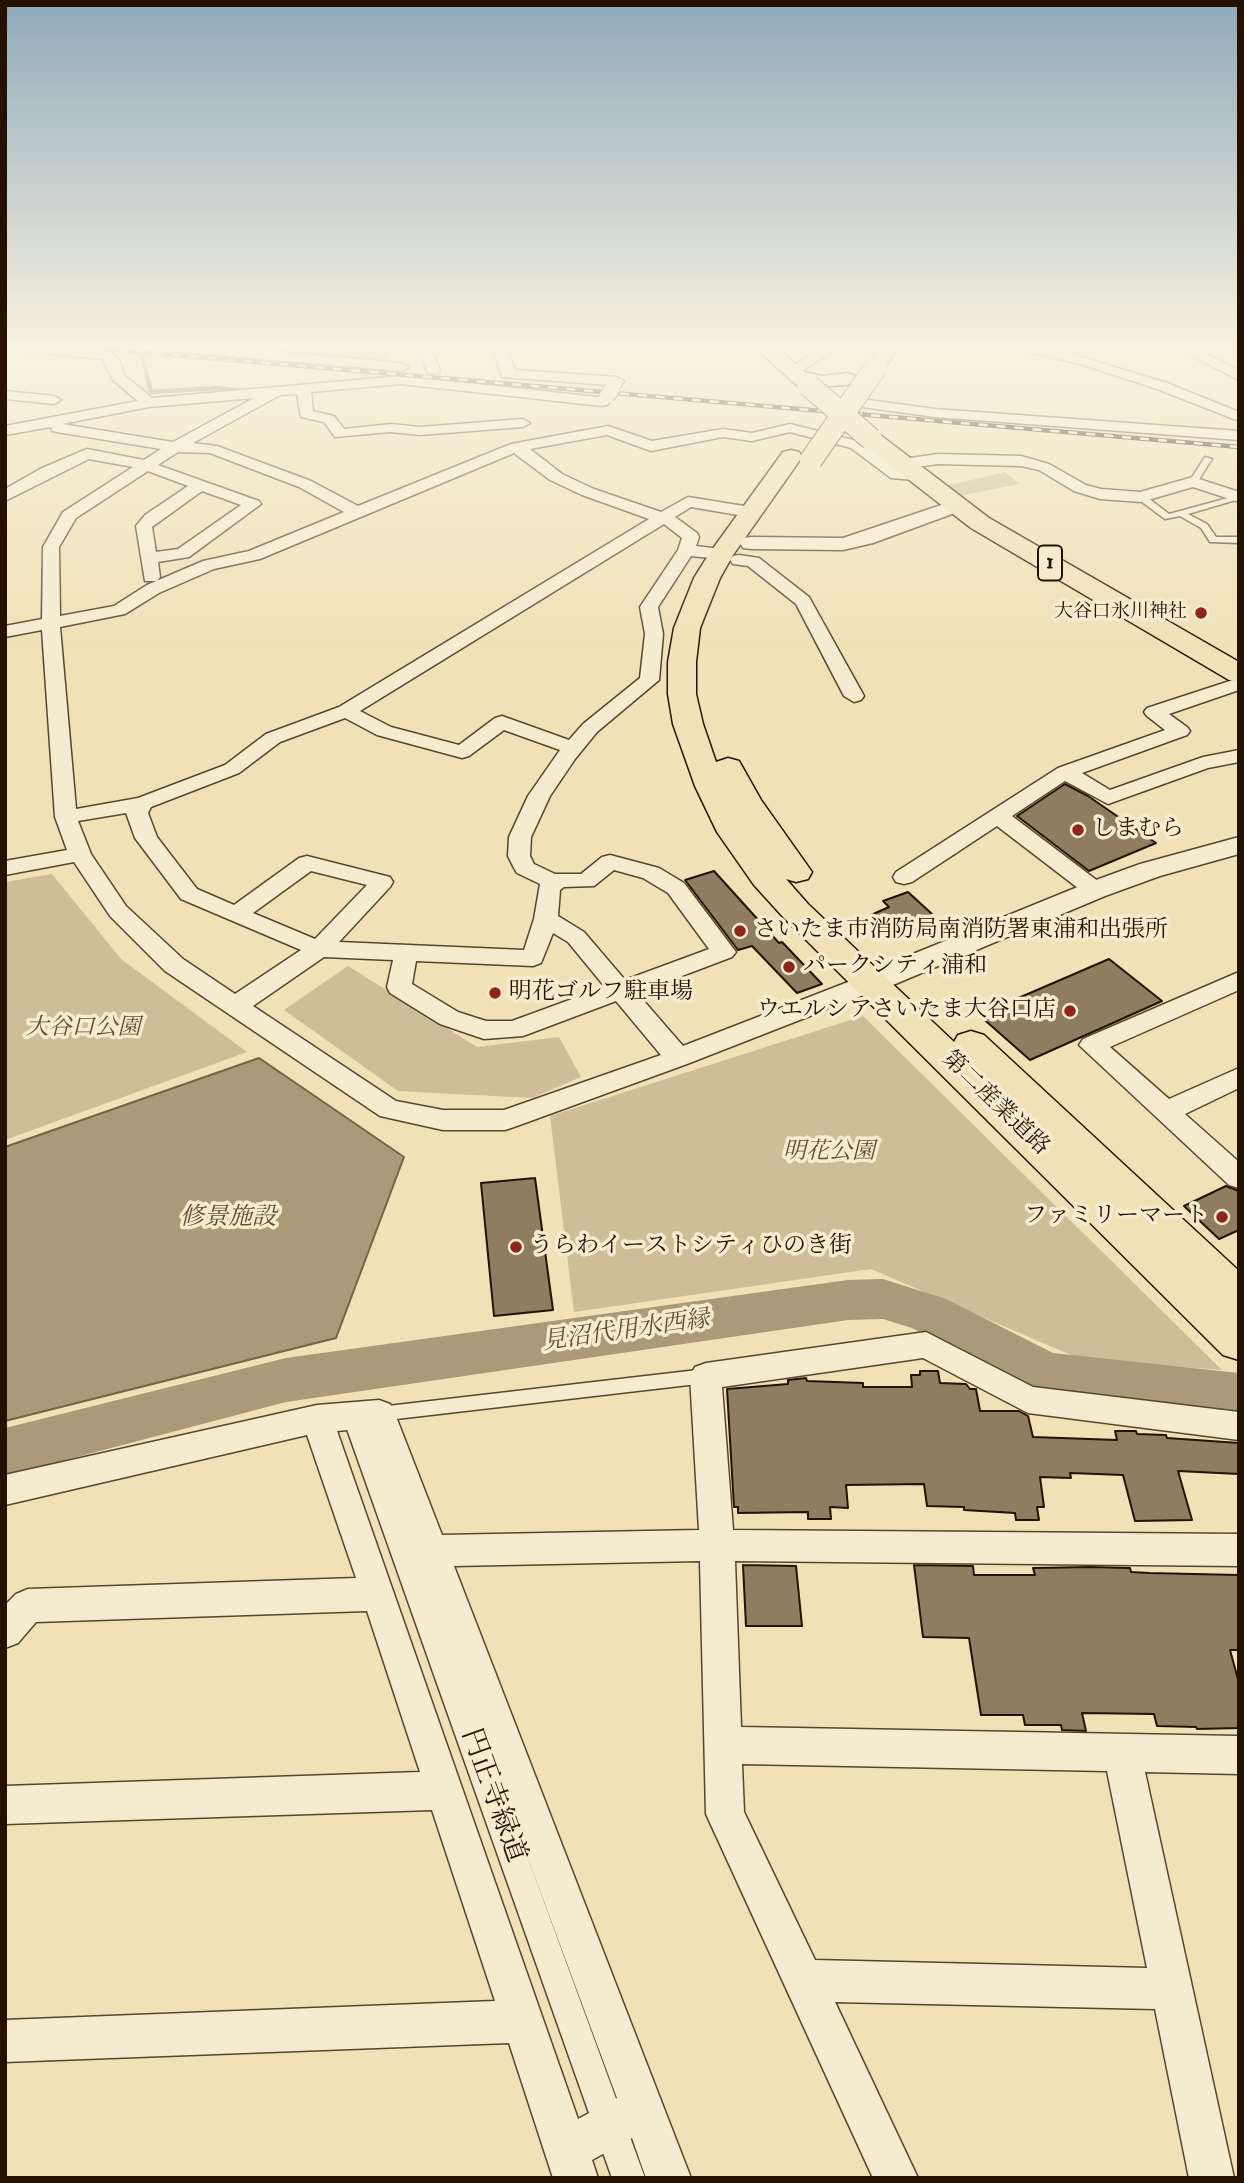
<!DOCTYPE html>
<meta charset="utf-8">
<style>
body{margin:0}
#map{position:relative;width:1244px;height:2183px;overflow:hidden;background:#f0e1b6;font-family:"IM FELL Double Pica",serif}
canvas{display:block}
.frame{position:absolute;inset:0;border:7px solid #261100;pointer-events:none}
</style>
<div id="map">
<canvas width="1244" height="2183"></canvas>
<div class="frame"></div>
</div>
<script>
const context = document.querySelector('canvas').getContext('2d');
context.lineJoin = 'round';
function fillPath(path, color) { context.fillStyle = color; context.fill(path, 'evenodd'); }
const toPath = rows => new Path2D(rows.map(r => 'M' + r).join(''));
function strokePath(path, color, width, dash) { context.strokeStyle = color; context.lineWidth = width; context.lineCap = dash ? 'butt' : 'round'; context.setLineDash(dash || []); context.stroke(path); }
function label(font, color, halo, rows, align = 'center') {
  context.font = font + ' "IM FELL Double Pica","Noto Serif JP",serif'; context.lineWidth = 7; context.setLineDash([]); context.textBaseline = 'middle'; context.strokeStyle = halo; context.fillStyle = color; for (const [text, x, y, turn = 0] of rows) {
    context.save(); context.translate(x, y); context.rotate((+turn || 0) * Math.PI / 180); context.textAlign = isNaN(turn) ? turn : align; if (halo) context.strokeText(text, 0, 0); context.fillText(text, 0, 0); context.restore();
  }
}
fillPath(toPath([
 [277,347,382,347,389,361,281,353],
 [1005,472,1020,484,953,497,941,487],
 [52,874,121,959,247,1052,5,1140,5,882],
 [348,966,477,1047,559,1037,581,1077,532,1098,398,1091,284,1010],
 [863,1016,1222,1370,1080,1359,871,1269,574,1312,550,1116]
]), '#cebe97');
const water = toPath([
 [259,1058,404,1157,336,1338,5,1421,5,1147,259,1058]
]);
fillPath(water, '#ab9a78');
strokePath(water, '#766348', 2);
strokePath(toPath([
 [140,347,151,392,217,388,240,391]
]), '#766348', 4.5);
fillPath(toPath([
 [883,1279,946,1299,1053,1353,1239,1373,1239,1417,1049,1396,996,1374,912,1328,883,1319,848,1320,286,1402,5,1476,5,1428,286,1358,848,1280,883,1279]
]), '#ab9a78');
const building = toPath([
 [1065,784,1088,796,1156,843,1089,871,1017,816,1065,784],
 [714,871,779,943,782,942,822,984,797,993,752,946,738,950,685,880,714,871],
 [908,892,944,925,918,935,887,930,871,915,889,907,883,901,908,892],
 [1109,959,1162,1001,1030,1060,979,1015,1109,959],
 [535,1178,553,1310,494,1316,481,1183,535,1178],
 [1226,1186,1239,1191,1239,1230,1219,1239,1184,1206,1226,1186],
 [920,1371,938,1371,940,1383,966,1384,970,1389,976,1389,980,1411,1019,1411,1028,1416,1033,1437,1117,1440,1115,1431,1136,1431,1137,1434,1166,1435,1167,1438,1239,1443,1239,1474,1178,1471,1192,1520,1135,1521,1123,1475,1070,1473,1071,1478,1040,1477,1044,1507,1037,1507,1039,1520,1016,1520,1015,1513,964,1510,964,1507,927,1506,924,1484,846,1485,848,1508,830,1507,831,1519,808,1519,808,1512,738,1513,738,1507,734,1507,727,1389,788,1384,788,1380,806,1378,807,1381,863,1383,863,1387,912,1387,911,1375,920,1375,920,1371],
 [743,1565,796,1566,802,1626,746,1626,743,1565],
 [914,1565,973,1566,974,1575,1035,1575,1033,1568,1090,1567,1130,1568,1131,1572,1149,1573,1239,1575,1239,1650,1230,1650,1239,1683,1239,1728,1197,1729,1196,1727,1157,1726,1154,1714,1082,1713,1086,1731,1062,1730,1061,1725,1025,1725,1023,1715,981,1715,969,1638,923,1637,914,1565]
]);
fillPath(building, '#8f7d5f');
strokePath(building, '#261100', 2);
const service = toPath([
 [1205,457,1212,459,1196,484,1190,484,1189,482,1205,457],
 [1138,495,1144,495,1169,514,1239,495,1239,499,1188,514,1207,524,1216,537,1239,537,1239,543,1210,542,1201,528,1180,516,1165,519,1138,499,1138,495],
 [706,1369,712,1371,714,1376,712,1381,706,1383,379,1421,373,1419,371,1414,373,1409,379,1407,706,1369]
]);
const pedestrian = toPath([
 [354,1405,362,1408,366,1415,645,2178,612,2178,342,1415,346,1408,354,1405]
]);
const minor = toPath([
 [12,347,64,347,111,352,120,362,124,375,152,398,401,376,598,397,607,392,605,389,608,385,502,377,492,347,506,347,515,370,617,377,624,381,617,392,612,393,614,396,607,405,602,406,401,384,311,392,313,411,334,416,344,429,391,424,420,427,523,419,530,423,523,427,420,435,391,432,335,437,324,422,301,417,297,394,280,395,193,443,217,446,311,481,358,506,511,444,608,426,652,441,723,429,752,433,790,424,861,442,901,470,921,472,923,475,921,478,915,480,891,478,851,448,790,432,752,441,723,437,651,451,607,435,530,449,562,474,594,489,661,512,688,497,750,507,758,512,750,517,691,507,675,517,697,533,699,537,696,546,721,549,729,554,721,559,691,556,658,607,663,634,659,680,597,732,575,759,550,796,531,837,530,856,534,864,555,874,581,874,602,857,610,855,659,868,684,883,736,952,732,957,637,993,683,1046,861,977,870,975,879,977,882,983,879,989,687,1064,514,1127,505,1130,443,1130,380,1116,165,971,110,916,74,862,5,875,5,861,67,850,55,817,42,630,5,637,5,626,42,619,43,547,63,512,133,467,89,459,5,501,5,489,40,469,82,451,87,449,144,460,161,449,57,432,52,431,51,427,5,435,5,426,138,401,113,380,102,359,19,351,12,347],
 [254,398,173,442,62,424,149,407,254,398],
 [178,452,210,453,299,487,344,512,249,551,203,561,147,585,114,606,60,616,59,547,76,518,148,471,188,486,145,515,136,526,145,581,157,581,160,577,158,562,189,557,261,504,259,501,158,465,178,452],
 [514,453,550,480,582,495,649,519,339,707,266,734,225,765,138,798,76,809,60,627,125,614,159,593,214,569,260,559,514,453],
 [202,491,241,505,178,549,156,552,152,527,202,491],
 [664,524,682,538,678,550,640,607,645,634,640,678,583,724,569,740,502,716,495,718,459,745,391,727,360,711,664,524],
 [345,718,377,735,462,758,469,756,504,730,560,750,528,796,509,837,508,856,514,868,517,873,540,884,534,919,524,950,339,942,390,887,393,882,390,877,307,856,299,858,234,905,197,889,157,837,148,813,151,807,239,773,280,742,345,718],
 [126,813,135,838,181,899,301,950,235,994,183,959,126,906,91,854,78,821,126,813],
 [614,870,643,878,668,893,709,949,625,980,584,932,558,916,560,890,564,887,594,886,614,870],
 [311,871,367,885,315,939,253,913,311,871],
 [553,933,568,942,605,987,512,1021,486,1021,458,1012,412,984,416,961,533,966,541,963,553,933],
 [324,957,393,960,387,987,390,993,440,1024,484,1039,523,1036,616,1001,661,1055,504,1110,443,1110,396,1101,253,1006,324,957],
 [164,347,219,347,402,363,409,367,402,371,171,351,164,347],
 [416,347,430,347,440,370,438,373,428,373,416,347],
 [823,347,840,347,797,374,792,375,785,371,823,347],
 [1017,347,1049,347,1167,383,1239,412,1239,421,1157,389,1081,364,1019,350,1017,347],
 [1174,347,1192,347,1239,370,1239,380,1174,347],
 [5,391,54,396,61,400,54,404,5,399,5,391],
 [853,398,935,409,1239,431,1239,440,935,417,848,405,846,402,848,399,853,398],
 [938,454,1021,456,1049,464,1086,485,1101,489,1140,492,1193,477,1239,492,1239,502,1193,487,1141,502,1100,499,1074,491,1039,470,1021,466,938,464,903,469,895,464,903,459,938,454],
 [739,555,759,558,809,597,864,696,861,700,854,702,844,696,796,604,748,566,733,564,730,560,733,556,739,555],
 [1239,678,1239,690,1169,714,1187,727,1190,731,1187,735,1082,773,1110,790,1203,757,1239,750,1239,762,1208,768,1108,804,1065,781,1012,816,1103,885,1106,890,1103,895,1087,895,997,826,912,882,904,884,896,882,893,877,896,872,1058,768,1165,730,1147,716,1144,712,1147,708,1239,678],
 [1239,972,1239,990,1110,1047,1169,1099,1239,1068,1239,1088,1185,1114,1239,1162,1239,1188,1229,1185,1079,1045,1083,1039,1239,972],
 [926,1332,1033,1387,1239,1412,1239,1440,1028,1413,923,1358,722,1387,733,1530,1239,1534,1239,1566,735,1561,741,1727,1239,1736,1239,1774,1145,1772,1234,2178,1189,2178,1155,2009,835,2002,918,2178,873,2178,706,1814,700,1561,454,1566,691,2178,646,2178,632,2138,592,2160,598,2178,553,2178,509,2043,5,2062,5,2020,495,2001,432,1810,5,1824,5,1786,420,1772,367,1611,36,1622,18,1643,5,1648,5,1605,16,1594,28,1589,356,1578,307,1435,5,1505,5,1475,317,1405,379,1400,390,1404,395,1414,442,1535,699,1530,690,1376,695,1367,706,1363,926,1332],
 [368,1428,617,2098,578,2119,337,1431,368,1428],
 [742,1764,1107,1771,1147,1968,815,1960,744,1812,742,1764]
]);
const tertiary = toPath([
 [956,500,963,502,966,506,963,510,873,543,843,550,751,549,743,548,740,543,743,538,751,537,843,538,956,500],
 [1239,837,1239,854,1160,876,1105,896,881,990,870,993,859,990,855,983,859,976,1085,884,1140,864,1239,837]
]);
const primary = toPath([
 [754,347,776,347,805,372,822,376,847,373,854,375,857,379,854,383,847,385,817,387,808,391,801,389,754,347],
 [878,347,898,347,883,371,876,373,869,371,866,367,878,347],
 [871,432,879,434,989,518,1239,662,1239,682,1229,680,971,528,863,444,860,439,863,434,871,432],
 [791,450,799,452,802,457,733,555,720,578,700,628,696,662,696,694,703,724,716,762,728,758,739,761,761,800,812,872,808,879,796,882,786,879,808,904,954,1042,958,1035,971,1031,984,1035,1239,1271,1239,1360,1223,1355,784,918,754,885,717,832,695,786,673,724,668,694,668,662,674,628,694,578,709,554,783,452,791,450]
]);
strokePath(service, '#58452e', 3);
strokePath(pedestrian, '#58452e', 3);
strokePath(minor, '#58452e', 3);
strokePath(tertiary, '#58452e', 3);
strokePath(primary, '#261100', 3);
fillPath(service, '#f5ecd0');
fillPath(pedestrian, '#f5ecd0');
fillPath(minor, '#f5ecd0');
fillPath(tertiary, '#f5ecd0');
fillPath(primary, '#f0e1b6');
const rail = toPath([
 [82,347,1239,447]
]);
strokePath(rail, '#261100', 4.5);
strokePath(rail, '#f5ecd0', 2.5, [9]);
const minorBridge = toPath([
 [607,396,612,389]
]);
const primaryBridge = toPath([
 [808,385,871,439],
 [811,460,876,367]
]);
strokePath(minorBridge, '#58452e', 17, []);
strokePath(primaryBridge, '#261100', 24, []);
strokePath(minorBridge, '#f5ecd0', 15);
strokePath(primaryBridge, '#f0e1b6', 22);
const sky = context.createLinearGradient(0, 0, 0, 653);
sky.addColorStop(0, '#8faabb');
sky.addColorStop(0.53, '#f8f2de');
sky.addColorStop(1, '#f8f2de00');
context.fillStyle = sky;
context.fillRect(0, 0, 1244, 653);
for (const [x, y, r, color] of [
 [1201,613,7,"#8f2418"],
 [1078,830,7,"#8f2418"],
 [740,931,7,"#8f2418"],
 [789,967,7,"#8f2418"],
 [495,993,7,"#8f2418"],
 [1070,1011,7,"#8f2418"],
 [1222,1217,7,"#8f2418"],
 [516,1247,7,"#8f2418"]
]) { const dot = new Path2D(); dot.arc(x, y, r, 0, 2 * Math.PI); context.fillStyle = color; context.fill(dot); strokePath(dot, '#f5ecd0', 2.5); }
label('19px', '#261100', '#f5ecd0', [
 ["大谷口氷川神社",1187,613]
], 'right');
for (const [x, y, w] of [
 [1050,563,24]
]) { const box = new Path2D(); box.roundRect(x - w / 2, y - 17.5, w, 35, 5); context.fillStyle = '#f5ecd0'; context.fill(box); strokePath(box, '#261100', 2); }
label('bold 21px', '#261100', null, [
 ["1",1050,563]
]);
label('23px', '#261100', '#f5ecd0', [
 ["しまむら",1092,830],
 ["さいたま市消防局南消防署東浦和出張所",754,931],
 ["パークシティ浦和",803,967],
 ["明花ゴルフ駐車場",509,993],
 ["ウエルシアさいたま大谷口店",1056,1011,"right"],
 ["ファミリーマート",1208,1217,"right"],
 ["うらわイーストシティひのき街",530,1247]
], 'left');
label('italic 23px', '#614e35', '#f5ecd0', [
 ["大谷口公園",83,1029],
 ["明花公園",829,1153]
]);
label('23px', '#261100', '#f5ecd0', [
 ["第二産業道路",995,1104,44]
]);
label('italic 24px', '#624f36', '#f5ecd0', [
 ["修景施設",228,1219],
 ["見沼代用水西縁",626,1332,-8]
]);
label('28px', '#261100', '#f5ecd0', [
 ["円正寺緑道",492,1796,70]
]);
</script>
